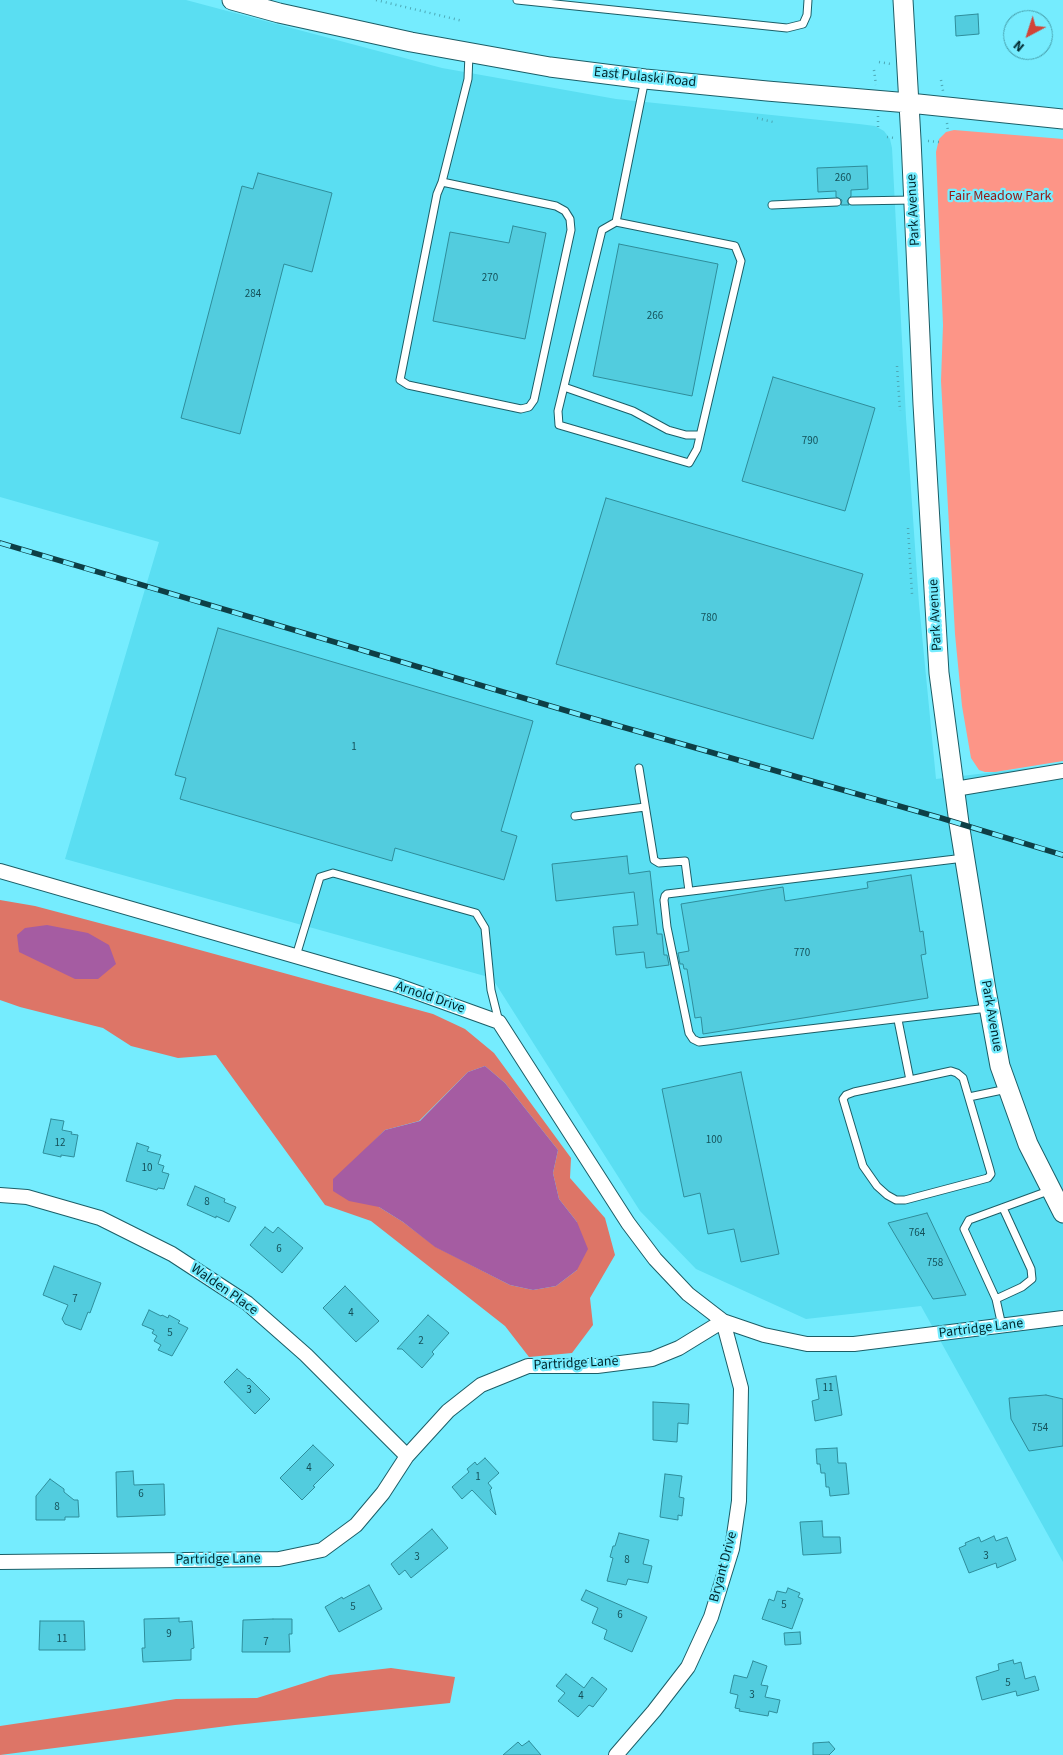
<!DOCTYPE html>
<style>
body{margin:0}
#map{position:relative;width:1063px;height:1755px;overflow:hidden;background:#75ecfe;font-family:"Source Sans 3",sans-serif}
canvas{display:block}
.north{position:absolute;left:1003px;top:10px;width:50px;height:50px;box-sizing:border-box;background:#75ecfe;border:1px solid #469daa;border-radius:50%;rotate:220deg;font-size:14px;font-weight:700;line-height:20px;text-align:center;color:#00272d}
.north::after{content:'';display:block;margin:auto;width:18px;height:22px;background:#d14438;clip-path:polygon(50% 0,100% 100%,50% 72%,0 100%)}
</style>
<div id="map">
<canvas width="1063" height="1755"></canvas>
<div class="north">N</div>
</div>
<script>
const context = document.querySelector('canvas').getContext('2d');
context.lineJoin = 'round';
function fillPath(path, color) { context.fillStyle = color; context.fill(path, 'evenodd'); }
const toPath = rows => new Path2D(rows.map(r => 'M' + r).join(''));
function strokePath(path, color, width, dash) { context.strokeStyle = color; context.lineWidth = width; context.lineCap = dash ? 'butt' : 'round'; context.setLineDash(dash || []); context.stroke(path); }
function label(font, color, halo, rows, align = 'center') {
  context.font = font + ' "Source Sans 3",sans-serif'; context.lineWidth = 4.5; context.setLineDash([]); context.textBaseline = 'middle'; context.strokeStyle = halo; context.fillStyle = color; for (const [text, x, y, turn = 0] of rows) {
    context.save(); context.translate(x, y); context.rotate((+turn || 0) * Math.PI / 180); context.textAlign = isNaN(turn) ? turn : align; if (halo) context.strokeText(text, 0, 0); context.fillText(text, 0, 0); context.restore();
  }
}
fillPath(toPath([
 [0,0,186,0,442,68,616,99,859,124,875,126,884,131,890,139,892,148,906,418,919,604,936,779,1063,764,1063,1562,921,1306,806,1319,696,1269,640,1211,492,978,65,859,159,542,0,497]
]), '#5adef2');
fillPath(toPath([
 [954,130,1063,139,1063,761,995,772,985,772,979,770,971,758,962,706,955,634,941,381,943,325,936,152,939,139,946,132]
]), '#fd9587');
fillPath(toPath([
 [0,900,35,906,167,941,433,1014,465,1029,494,1053,571,1158,570,1178,605,1218,615,1255,590,1298,593,1325,572,1353,529,1357,505,1326,371,1221,325,1205,216,1055,178,1058,131,1046,103,1028,20,1007,0,1000],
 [485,1066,505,1083,558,1150,553,1173,559,1199,577,1222,577,1270,556,1286,533,1290,510,1285,436,1247,403,1222,379,1207,367,1148,385,1130,419,1121,468,1072],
 [391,1668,455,1677,450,1703,235,1725,0,1755,0,1726,128,1707,176,1699,257,1698,330,1675]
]), '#dd7567');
fillPath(toPath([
 [47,925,88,933,109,945,116,964,98,979,75,979,19,952,17,935,25,928],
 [485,1066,505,1083,558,1150,553,1173,559,1199,577,1222,588,1249,577,1270,556,1286,533,1290,510,1285,435,1247,403,1222,379,1207,349,1201,333,1191,333,1179,385,1130,420,1121,468,1072]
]), '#a55ca2');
const building = toPath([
 [978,14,979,34,956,36,955,16,978,14],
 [867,166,868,189,851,190,851,196,847,201,849,205,841,205,842,200,836,197,836,191,818,192,817,168,867,166],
 [258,173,332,193,312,272,284,264,240,434,181,418,242,186,253,189,258,173],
 [513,226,546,233,525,339,433,321,450,232,509,243,513,226],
 [619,244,718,264,692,396,593,376,619,244],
 [773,377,875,408,845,511,742,481,773,377],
 [606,498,863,574,813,739,556,664,606,498],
 [218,628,533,721,501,831,517,836,504,880,395,848,392,861,180,799,186,778,175,775,218,628],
 [627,856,629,874,650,871,657,934,662,934,664,955,667,955,669,965,646,968,644,952,616,955,613,927,638,925,634,892,556,901,552,864,627,856],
 [911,875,920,932,923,931,926,954,921,955,928,998,703,1034,701,1017,695,1018,687,969,684,969,683,964,680,964,678,953,689,951,681,904,783,887,785,901,868,888,867,882,911,875],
 [741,1072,779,1254,741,1262,734,1229,708,1234,700,1193,684,1197,662,1089,741,1072],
 [51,1119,64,1121,62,1130,72,1132,71,1134,78,1135,74,1157,61,1155,61,1157,43,1153,51,1119],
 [137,1143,149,1147,147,1151,161,1155,158,1164,164,1166,162,1172,169,1174,164,1189,158,1188,157,1190,126,1181,137,1143],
 [195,1186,225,1199,224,1202,236,1207,229,1222,216,1216,216,1218,187,1205,195,1186],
 [927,1213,966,1295,933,1299,888,1223,927,1213],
 [265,1227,273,1233,278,1227,303,1248,282,1273,250,1245,265,1227],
 [54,1266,101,1283,90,1313,88,1312,81,1330,65,1324,62,1319,68,1305,43,1295,54,1266],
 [345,1286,379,1321,356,1342,323,1308,345,1286],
 [149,1310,161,1316,162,1315,168,1318,169,1315,180,1321,178,1323,188,1328,172,1356,158,1350,161,1345,154,1341,157,1336,152,1333,154,1330,142,1325,149,1310],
 [428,1315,449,1333,432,1352,434,1354,422,1368,402,1349,397,1349,428,1315],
 [237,1369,248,1379,249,1378,270,1399,255,1414,224,1382,237,1369],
 [836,1376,842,1415,815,1421,812,1401,819,1399,816,1379,836,1376],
 [1046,1395,1063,1399,1063,1446,1029,1451,1011,1419,1009,1398,1046,1395],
 [653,1402,689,1404,688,1424,678,1423,677,1442,653,1440,653,1402],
 [313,1445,334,1465,313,1486,315,1487,302,1500,280,1478,313,1445],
 [837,1448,838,1463,846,1463,849,1494,830,1496,829,1487,826,1487,825,1473,821,1473,820,1464,817,1464,816,1449,837,1448],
 [485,1458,499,1473,488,1483,492,1488,490,1490,496,1515,472,1490,462,1499,452,1487,469,1472,467,1469,475,1462,477,1465,485,1458],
 [133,1471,134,1485,164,1484,165,1515,117,1517,116,1472,133,1471],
 [665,1474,682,1476,679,1497,684,1498,682,1516,678,1515,678,1520,660,1517,665,1474],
 [50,1479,64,1489,64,1492,74,1500,78,1500,79,1517,65,1517,65,1520,36,1520,36,1496,50,1479],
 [822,1521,823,1537,840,1537,841,1553,803,1555,800,1522,822,1521],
 [432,1529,448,1548,411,1578,405,1570,399,1575,391,1564,432,1529],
 [619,1533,649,1540,643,1564,652,1566,648,1583,628,1579,626,1585,607,1581,613,1558,610,1557,613,1546,615,1546,619,1533],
 [994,1536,996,1541,1007,1537,1016,1560,997,1568,996,1563,969,1573,959,1548,966,1545,965,1543,979,1537,981,1542,994,1536],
 [369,1585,382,1609,339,1632,325,1607,342,1597,343,1599,369,1585],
 [788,1588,800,1593,798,1597,803,1599,792,1629,762,1619,769,1599,774,1601,777,1591,786,1593,788,1588],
 [586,1590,647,1617,632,1652,604,1639,607,1630,592,1623,598,1608,581,1600,586,1590],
 [179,1618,179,1622,192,1621,194,1648,191,1649,191,1660,143,1662,142,1648,145,1648,144,1619,179,1618],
 [273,1619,292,1619,292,1634,289,1634,290,1652,242,1652,243,1620,273,1619],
 [40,1621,84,1621,85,1650,39,1650,40,1621],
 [800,1632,801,1644,785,1645,784,1633,800,1632],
 [1013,1660,1014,1664,1021,1662,1025,1679,1035,1676,1039,1690,1017,1696,1016,1691,982,1700,976,1677,999,1670,998,1664,1013,1660],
 [753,1661,767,1666,761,1685,768,1686,765,1697,780,1700,777,1713,769,1711,768,1716,739,1711,740,1709,735,1708,738,1695,730,1693,734,1675,747,1678,753,1661],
 [566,1674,584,1688,592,1677,607,1689,593,1707,589,1705,578,1717,558,1701,565,1693,556,1686,566,1674],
 [529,1741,541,1755,503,1755,518,1742,522,1746,529,1741],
 [829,1742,835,1749,829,1755,813,1755,813,1743,829,1742]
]);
fillPath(building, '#52ccde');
strokePath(building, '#2f8d9b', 1);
const service = toPath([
 [517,0,787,28,803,24,807,15,808,0],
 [442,182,556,206,565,211,570,219,571,230,534,400,529,407,521,409,408,385,400,380,437,194,442,182,468,79,469,54],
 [852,201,914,200],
 [772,205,837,202],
 [616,222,735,246,741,261,697,449,689,463,559,425,558,411,602,230,616,222,645,79],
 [564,387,633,411,668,430,686,435,700,435],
 [639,768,654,860,659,863,685,861,689,891],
 [575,816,645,807],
 [964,858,667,894,665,896,664,900,667,927,689,1033,693,1039,699,1042,988,1008],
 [296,956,320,877,333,873,476,913,485,928,491,990,499,1022],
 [898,1020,910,1080,854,1092,846,1095,843,1099,863,1166,877,1186,887,1195,896,1200,905,1200,988,1178,991,1174,990,1170,963,1078,957,1073,951,1071,910,1080],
 [969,1097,1007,1089],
 [996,1299,1022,1287,1032,1279,1031,1269,1003,1208],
 [1002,1326,996,1299,964,1229,969,1220,1051,1190]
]);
const minor = toPath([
 [955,789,1063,771],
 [0,871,396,985,499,1022,628,1223,655,1259,688,1294,723,1321,741,1388,739,1501,732,1549,711,1617,688,1667,654,1711,616,1755],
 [0,1195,27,1197,100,1218,172,1254,247,1303,306,1355,407,1456],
 [0,1562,279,1559,322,1550,356,1525,383,1493,407,1456,448,1411,481,1385,528,1366,597,1366,652,1359,679,1348,723,1321,764,1335,807,1344,854,1344,1063,1318]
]);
const secondary = toPath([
 [232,0,279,13,411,42,550,67,645,79,767,91,909,103,1063,119],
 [903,0,911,139,923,404,939,673,959,823,986,990,1000,1066,1028,1144,1063,1213]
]);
strokePath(service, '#1c5e67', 9);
strokePath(minor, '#1c5e67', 16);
strokePath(secondary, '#1c5e67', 21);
strokePath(toPath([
 [376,0,463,21],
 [879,62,891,64],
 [874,70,876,85],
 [941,80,943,91],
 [878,116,878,129],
 [757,118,773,122],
 [947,123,948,132],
 [887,137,895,138],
 [928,141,939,142],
 [897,366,900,411],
 [908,528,912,594]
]), '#4da9b7', 2.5, [1, 4]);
strokePath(service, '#fff', 7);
strokePath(minor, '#fff', 14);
strokePath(secondary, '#fff', 19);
const rail = toPath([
 [0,543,591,718,941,818,1063,855]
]);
strokePath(rail, '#0e3f46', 5.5);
strokePath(rail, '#75ecfe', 4, [11]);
label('11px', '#145059', null, [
 ["260",843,179],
 ["270",490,279],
 ["284",253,295],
 ["266",655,317],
 ["790",810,442],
 ["780",709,619],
 ["1",354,748],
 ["770",802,954],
 ["100",714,1141],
 ["12",60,1144],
 ["10",147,1169],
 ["8",207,1203],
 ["764",917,1234],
 ["6",279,1250],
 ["758",935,1264],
 ["7",75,1300],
 ["4",351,1314],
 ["5",170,1334],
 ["2",421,1342],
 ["11",828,1389],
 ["3",249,1391],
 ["754",1040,1429],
 ["4",309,1469],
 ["1",478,1478],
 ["6",141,1495],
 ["8",57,1508],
 ["3",986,1557],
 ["3",417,1558],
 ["8",627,1561],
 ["5",784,1606],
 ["5",353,1608],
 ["6",620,1616],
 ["9",169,1635],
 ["11",62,1640],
 ["7",266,1643],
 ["5",1008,1684],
 ["3",752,1696],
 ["4",581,1697]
]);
label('14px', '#00272d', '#75ecfe', [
 ["East Pulaski Road",645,78,6],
 ["Park Avenue",914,210,-93],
 ["Park Avenue",936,615,-93],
 ["Arnold Drive",430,998,19],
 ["Park Avenue",991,1016,80],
 ["Walden Place",224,1290,35],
 ["Partridge Lane",981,1329,-7],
 ["Partridge Lane",576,1364,-3],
 ["Partridge Lane",218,1560,-1],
 ["Bryant Drive",724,1567,-75]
]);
label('14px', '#971713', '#75ecfe', [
 ["Fair Meadow Park",1000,197]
]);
</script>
